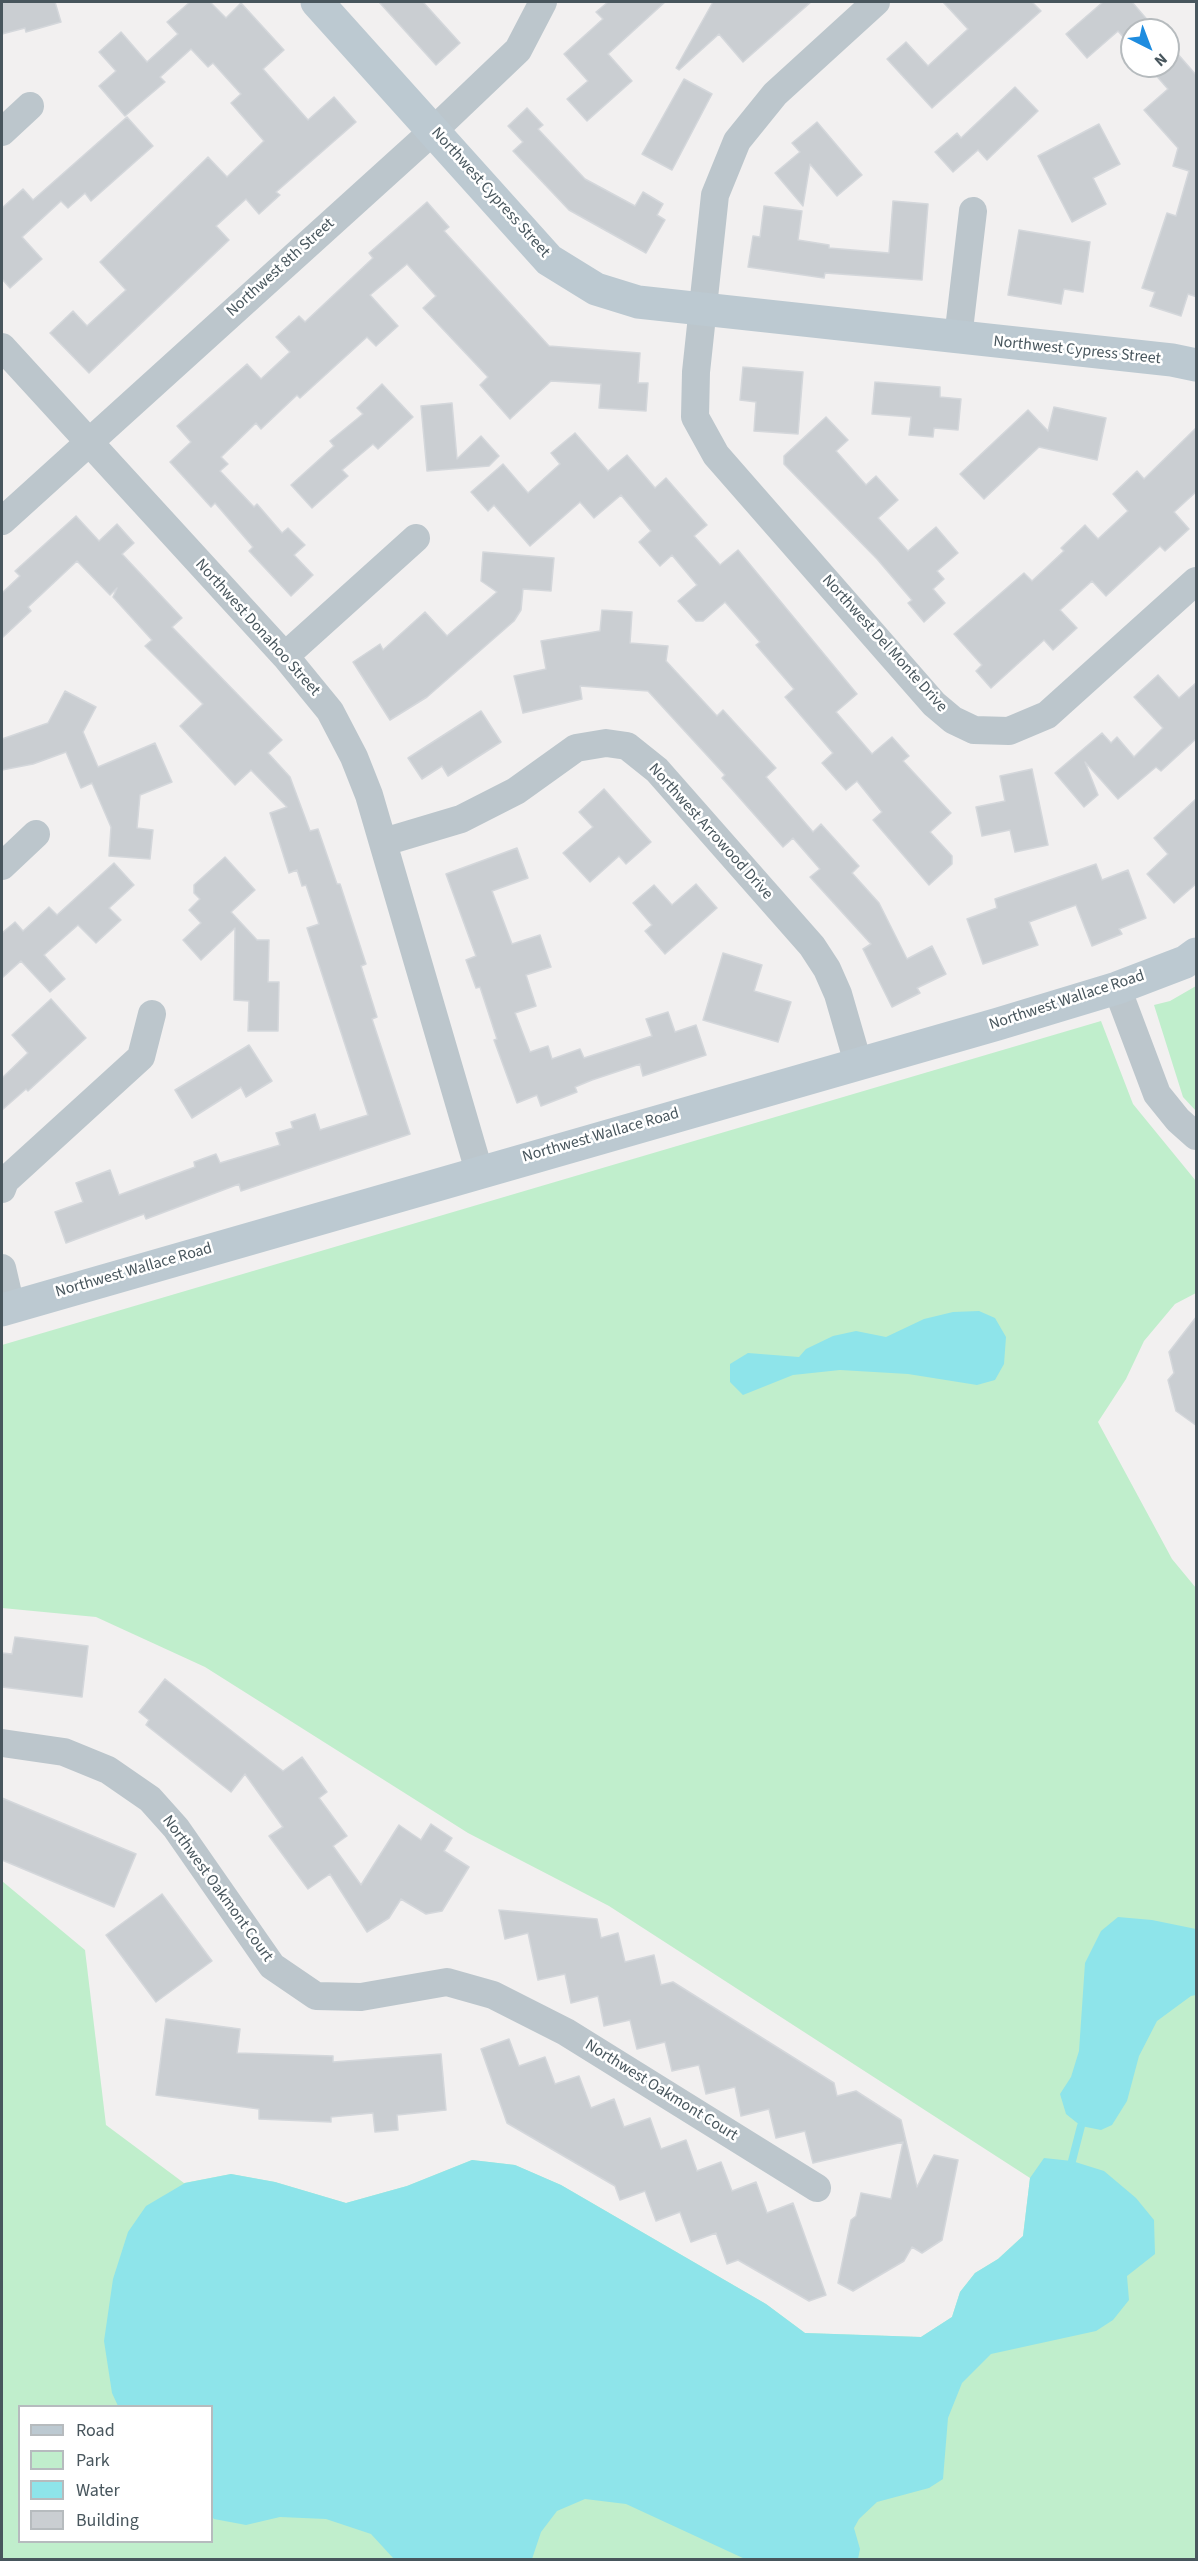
<!DOCTYPE html>
<style>
body{margin:0}
#map{position:relative;width:1198px;height:2561px;overflow:hidden;background:#f2f0f0;font-family:"Source Sans 3",sans-serif}
canvas{display:block}
.frame{position:absolute;inset:0;border:3px solid #48565d;pointer-events:none}
.legend{position:absolute;left:18px;top:2405px;width:195px;height:138px;box-sizing:border-box;background:#fff;border:2px solid #b6bbbe;margin:0;padding:8px 10px;list-style:none;font-size:18px;color:#48565d}
.legend li{display:flex;align-items:center;gap:12px;height:30px}
.legend b{width:30px;border:2px solid #b6bbbe}
.north{position:absolute;left:1120px;top:18px;width:60px;height:60px;box-sizing:border-box;background:#fff;border:2px solid #b6bbbe;border-radius:50%;rotate:138deg;font-size:16px;font-weight:700;line-height:24px;text-align:center;color:#48565d}
.north::after{content:'';display:block;margin:auto;width:21px;height:27px;background:#1e8cdf;clip-path:polygon(50% 0,100% 100%,50% 72%,0 100%)}
</style>
<div id="map">
<canvas width="1198" height="2561"></canvas>
<div class="frame"></div>
<ul class="legend">
<li><b style="height:8px;background:#bcc9d1"></b>Road</li>
<li><b style="height:16px;background:#c0eecc"></b>Park</li>
<li><b style="height:16px;background:#8ee4ea"></b>Water</li>
<li><b style="height:16px;background:#caced2"></b>Building</li>
</ul>
<div class="north">N</div>
</div>
<script>
const context = document.querySelector('canvas').getContext('2d');
context.lineJoin = 'round';
function fillPath(path, color) { context.fillStyle = color; context.fill(path, 'evenodd'); }
const toPath = rows => new Path2D(rows.map(r => 'M' + r).join(''));
function strokePath(path, color, width, dash) { context.strokeStyle = color; context.lineWidth = width; context.lineCap = dash ? 'butt' : 'round'; context.setLineDash(dash || []); context.stroke(path); }
function label(font, color, halo, rows, align = 'center') {
  context.font = font + ' "Source Sans 3",sans-serif'; context.lineWidth = 5; context.setLineDash([]); context.textBaseline = 'middle'; context.strokeStyle = halo; context.fillStyle = color; for (const [text, x, y, turn = 0] of rows) {
    context.save(); context.translate(x, y); context.rotate((+turn || 0) * Math.PI / 180); context.textAlign = isNaN(turn) ? turn : align; if (halo) context.strokeText(text, 0, 0); context.fillText(text, 0, 0); context.restore();
  }
}
fillPath(toPath([
 [1196,986,1196,1111,1183,1097,1154,1005,1170,1001],
 [1101,1021,1133,1104,1196,1181,1196,1293,1175,1304,1144,1341,1126,1379,1098,1422,1172,1559,1196,1588,1196,2559,2,2559,2,1881,85,1950,106,2125,184,2183,231,2174,275,2182,346,2203,407,2186,472,2160,515,2165,561,2185,766,2304,805,2333,921,2337,952,2317,960,2292,975,2273,998,2259,1023,2236,1030,2178,609,1906,468,1833,205,1667,96,1617,2,1608,2,1345],
 [20,2406,212,2406,212,2542,20,2542]
]), '#c0eecc');
fillPath(toPath([
 [979,1311,995,1318,1006,1337,1004,1364,995,1380,977,1385,908,1374,840,1370,793,1375,743,1395,730,1382,730,1364,748,1353,799,1357,806,1349,833,1336,856,1331,886,1337,924,1319,953,1312],
 [1118,1917,1152,1920,1196,1929,1196,1995,1191,1996,1157,2021,1139,2056,1127,2101,1112,2125,1101,2130,1081,2126,1066,2114,1060,2094,1071,2077,1079,2051,1085,1963,1101,1931],
 [1044,2158,1072,2161,1104,2171,1136,2198,1154,2220,1155,2254,1127,2276,1129,2300,1113,2320,1096,2331,991,2354,962,2383,948,2418,943,2479,929,2488,877,2502,859,2519,854,2528,860,2549,858,2559,745,2559,626,2504,585,2499,557,2511,541,2532,532,2559,394,2559,371,2534,326,2519,280,2517,246,2525,214,2519,212,2517,212,2406,118,2406,112,2393,104,2341,113,2279,128,2232,146,2206,185,2183,231,2174,275,2182,346,2203,407,2186,472,2160,515,2165,561,2185,766,2304,805,2333,921,2337,952,2317,960,2292,975,2273,998,2259,1023,2236,1030,2178]
]), '#8ee4ea');
strokePath(toPath([
 [1072,2161,1081,2126]
]), '#8ee4ea', 8);
const building = toPath([
 [2,2,55,2,61,22,26,32,25,28,2,34,2,2],
 [190,2,210,2,226,18,241,3,284,50,263,69,308,120,334,97,356,122,276,192,280,195,259,214,246,199,216,226,229,240,89,373,50,333,73,311,87,326,126,290,100,262,208,157,227,177,264,141,231,103,241,94,213,63,208,67,191,49,160,77,165,82,125,116,99,86,116,71,99,52,121,32,147,62,178,34,167,22,190,2],
 [379,2,423,2,460,43,436,65,379,2],
 [608,2,665,2,608,54,632,81,587,121,567,99,588,81,564,54,603,19,596,12,608,2],
 [713,2,811,2,743,62,719,34,679,70,676,68,713,2],
 [943,2,1032,2,1041,11,932,108,887,59,906,42,928,66,968,29,943,2],
 [1103,2,1132,2,1156,30,1132,30,1132,47,1118,31,1087,58,1066,34,1103,2],
 [1176,52,1197,76,1197,297,1188,294,1181,316,1150,306,1155,292,1142,288,1167,213,1176,216,1189,171,1173,166,1178,148,1144,110,1168,89,1153,72,1160,66,1168,66,1168,59,1176,52],
 [684,79,712,94,672,170,642,154,684,79],
 [1015,87,1038,111,987,160,978,150,953,172,935,152,957,133,961,138,1015,87],
 [527,108,543,125,538,129,585,179,635,206,643,192,663,204,657,215,665,220,646,253,569,210,513,151,523,142,508,126,527,108],
 [127,117,153,146,91,201,85,193,68,208,61,201,22,237,42,259,10,288,2,279,2,208,23,189,33,200,127,117],
 [817,122,862,175,837,196,810,164,803,206,775,173,800,152,792,143,817,122],
 [1099,124,1120,164,1093,178,1106,204,1072,222,1038,156,1099,124],
 [893,201,928,204,922,280,825,273,824,278,748,267,753,236,760,237,764,206,802,211,798,240,829,245,829,248,889,253,893,201],
 [427,202,449,227,444,231,549,346,640,353,638,383,648,383,646,411,599,408,601,384,551,381,510,419,480,385,488,377,423,308,436,296,407,264,370,295,398,326,376,346,367,337,300,398,297,395,261,429,256,423,221,457,228,464,220,471,254,507,257,504,282,533,288,528,305,545,294,555,313,575,291,596,249,551,253,547,215,503,211,507,170,462,191,442,177,426,247,364,261,379,290,352,276,337,299,316,305,322,373,258,369,253,427,202],
 [1019,230,1090,242,1083,292,1064,289,1061,304,1008,295,1019,230],
 [743,367,803,372,798,434,754,431,756,402,740,400,743,367],
 [875,382,940,387,940,397,961,399,958,430,934,428,933,437,909,435,911,417,872,414,875,382],
 [382,384,413,417,378,449,373,444,342,470,348,476,312,508,291,485,334,446,330,441,363,414,357,408,382,384],
 [452,403,457,459,481,436,499,456,489,466,427,471,421,406,452,403],
 [1054,407,1106,418,1097,460,1039,447,984,499,960,474,1028,410,1048,431,1054,407],
 [826,417,848,440,836,451,866,485,876,476,898,500,878,518,908,551,936,527,958,553,937,571,944,579,933,589,945,603,924,622,908,603,912,600,877,559,784,464,784,456,826,417],
 [1197,427,1197,491,1174,512,1189,529,1165,551,1160,546,1106,596,1092,581,1060,610,1077,628,1053,650,1044,640,991,688,976,671,982,665,954,634,1024,573,1032,581,1064,551,1061,548,1085,525,1098,539,1128,511,1113,494,1137,471,1144,479,1197,427],
 [575,433,608,471,627,455,655,488,666,478,707,525,694,536,720,565,738,550,857,694,836,712,872,754,892,737,909,756,903,761,951,813,930,832,952,856,952,864,929,885,873,820,882,812,857,781,846,790,822,763,833,753,785,697,794,689,756,645,760,642,725,602,703,621,696,621,678,601,697,585,672,555,660,566,639,542,651,531,621,495,594,518,580,502,530,546,494,505,488,511,471,492,503,464,528,493,560,464,551,453,575,433],
 [76,516,99,541,117,524,134,543,122,554,182,618,172,627,282,740,268,753,290,777,310,831,318,829,337,884,340,884,366,964,361,966,377,1017,372,1019,410,1134,241,1191,239,1184,146,1219,144,1214,66,1243,55,1212,83,1202,76,1183,110,1170,119,1195,195,1167,194,1162,216,1154,220,1163,280,1145,276,1133,293,1128,291,1122,315,1114,320,1130,368,1115,307,928,319,924,306,885,302,886,297,870,289,873,270,813,287,807,251,770,235,785,180,726,203,704,145,646,152,640,113,597,117,588,110,595,77,561,28,607,31,611,2,638,2,593,20,576,15,571,76,516],
 [483,552,554,558,551,591,523,589,521,610,514,621,427,697,390,720,353,662,380,644,383,650,425,612,447,636,497,592,481,581,483,552],
 [602,610,632,612,630,643,668,646,666,661,717,716,723,710,776,768,766,777,813,832,821,824,859,866,852,873,879,903,907,959,932,946,946,974,917,988,920,993,892,1007,863,949,871,944,810,877,820,869,793,838,783,847,722,778,725,775,648,691,580,686,582,699,523,713,514,676,546,669,541,641,600,631,602,610],
 [1158,675,1179,698,1197,682,1197,738,1161,771,1156,767,1118,799,1085,762,1098,795,1084,807,1055,773,1102,733,1111,743,1117,737,1134,757,1163,728,1134,697,1158,675],
 [65,691,96,707,83,732,98,767,155,743,172,782,140,795,137,828,153,830,150,859,109,856,111,827,92,783,81,788,66,752,33,764,2,770,2,739,48,723,65,691],
 [481,711,501,742,448,776,442,766,422,779,408,758,481,711],
 [1032,769,1048,845,1015,852,1010,830,982,836,976,807,1005,801,1000,776,1032,769],
 [604,789,651,842,626,864,619,856,590,882,563,853,593,827,579,812,604,789],
 [1197,798,1197,883,1174,903,1147,874,1168,854,1154,838,1197,798],
 [517,848,528,878,492,891,512,944,540,935,551,967,526,975,536,1006,515,1013,530,1052,548,1046,552,1059,580,1049,584,1058,652,1036,646,1019,668,1012,675,1032,696,1025,706,1055,643,1076,640,1064,592,1080,575,1087,577,1092,541,1106,537,1095,517,1103,494,1040,497,1039,480,987,476,988,466,960,476,956,446,874,517,848],
 [225,857,255,890,231,912,257,940,269,940,268,982,279,982,278,1031,248,1031,249,1001,234,1000,235,928,201,960,183,940,201,923,189,910,200,899,194,893,194,885,225,857],
 [114,863,134,885,109,908,121,920,96,943,78,925,44,955,65,979,50,992,21,961,2,978,2,933,15,922,23,931,49,907,57,915,114,863],
 [1096,864,1102,880,1128,870,1146,918,1119,929,1122,934,1092,946,1076,905,1029,922,1038,945,983,964,967,919,997,908,995,899,1096,864],
 [696,884,717,908,665,954,645,931,652,925,633,903,654,885,672,905,696,884],
 [723,953,762,965,754,991,791,1002,778,1042,703,1020,723,953],
 [51,999,86,1038,28,1091,26,1089,2,1110,2,1078,28,1053,12,1035,51,999],
 [249,1045,272,1081,246,1097,241,1087,192,1118,175,1090,249,1045],
 [1197,1316,1197,1426,1176,1411,1168,1380,1174,1373,1169,1352,1197,1316],
 [15,1637,88,1646,82,1697,2,1687,2,1653,12,1654,15,1637],
 [165,1679,283,1771,302,1757,327,1792,319,1798,347,1836,333,1846,361,1885,399,1825,421,1840,431,1824,452,1838,444,1851,469,1867,442,1911,426,1914,401,1899,389,1918,367,1932,330,1874,308,1889,269,1836,283,1827,245,1774,231,1792,146,1725,149,1720,139,1712,165,1679],
 [2,1798,136,1854,114,1907,2,1860,2,1798],
 [162,1894,212,1961,156,2002,106,1935,162,1894],
 [499,1910,597,1919,601,1938,618,1933,625,1962,654,1955,661,1985,673,1982,834,2083,837,2096,856,2091,901,2120,917,2187,934,2155,958,2160,942,2240,922,2253,912,2247,904,2261,853,2291,838,2283,851,2220,856,2216,861,2193,891,2199,903,2142,813,2163,805,2131,776,2138,769,2109,741,2116,735,2087,706,2094,699,2065,672,2071,665,2042,637,2049,630,2020,604,2026,598,1996,571,2003,565,1974,538,1980,528,1933,505,1939,499,1910],
 [166,2019,240,2029,237,2053,333,2056,333,2062,441,2054,446,2110,397,2115,398,2130,375,2132,373,2113,331,2117,331,2122,259,2119,259,2109,156,2095,166,2019],
 [509,2039,519,2066,545,2057,555,2084,579,2076,591,2108,614,2099,624,2127,650,2118,661,2149,686,2140,697,2171,721,2162,732,2191,756,2182,767,2213,793,2203,826,2295,809,2301,738,2260,727,2264,716,2233,691,2242,680,2212,656,2221,645,2191,620,2200,615,2186,507,2123,481,2049,509,2039]
]);
fillPath(building, '#caced2');
strokePath(building, '#d4d7db', 1.5);
strokePath(toPath([
 [876,2,775,94,737,141,715,195,696,372,695,417,716,455,934,704,953,720,974,730,1009,731,1047,715,1196,581],
 [2,132,30,106],
 [958,338,973,211],
 [2,347,285,656,330,711,354,757,369,795,479,1171],
 [2,521,433,131,518,50,543,2],
 [285,656,416,538],
 [384,842,461,819,516,791,576,748,606,743,627,746,657,770,812,946,827,969,838,994,858,1063],
 [2,866,36,834],
 [1117,988,1157,1094,1178,1120,1196,1136],
 [2,1189,5,1181,141,1057,152,1014],
 [2,1268,11,1307],
 [2,1743,64,1752,108,1770,150,1799,176,1828,272,1966,316,1996,361,1997,447,1982,493,1995,566,2032,817,2188]
]), '#bcc6cc', 28);
strokePath(toPath([
 [317,2,549,260,596,289,638,302,1172,360,1196,365],
 [2,1310,998,1024,1117,988,1185,962,1196,954]
]), '#bcc9d1', 33);
label('16px', '#48565d', '#fff', [
 ["Northwest Cypress Street",490,193,48],
 ["Northwest 8th Street",281,268,-42],
 ["Northwest Cypress Street",1077,351,6],
 ["Northwest Donahoo Street",257,628,48],
 ["Northwest Del Monte Drive",884,644,48],
 ["Northwest Arrowood Drive",710,832,48],
 ["Northwest Wallace Road",1067,1001,-18],
 ["Northwest Wallace Road",601,1136,-16],
 ["Northwest Wallace Road",134,1271,-16],
 ["Northwest Oakmont Court",217,1889,54],
 ["Northwest Oakmont Court",661,2091,32]
]);
</script>
